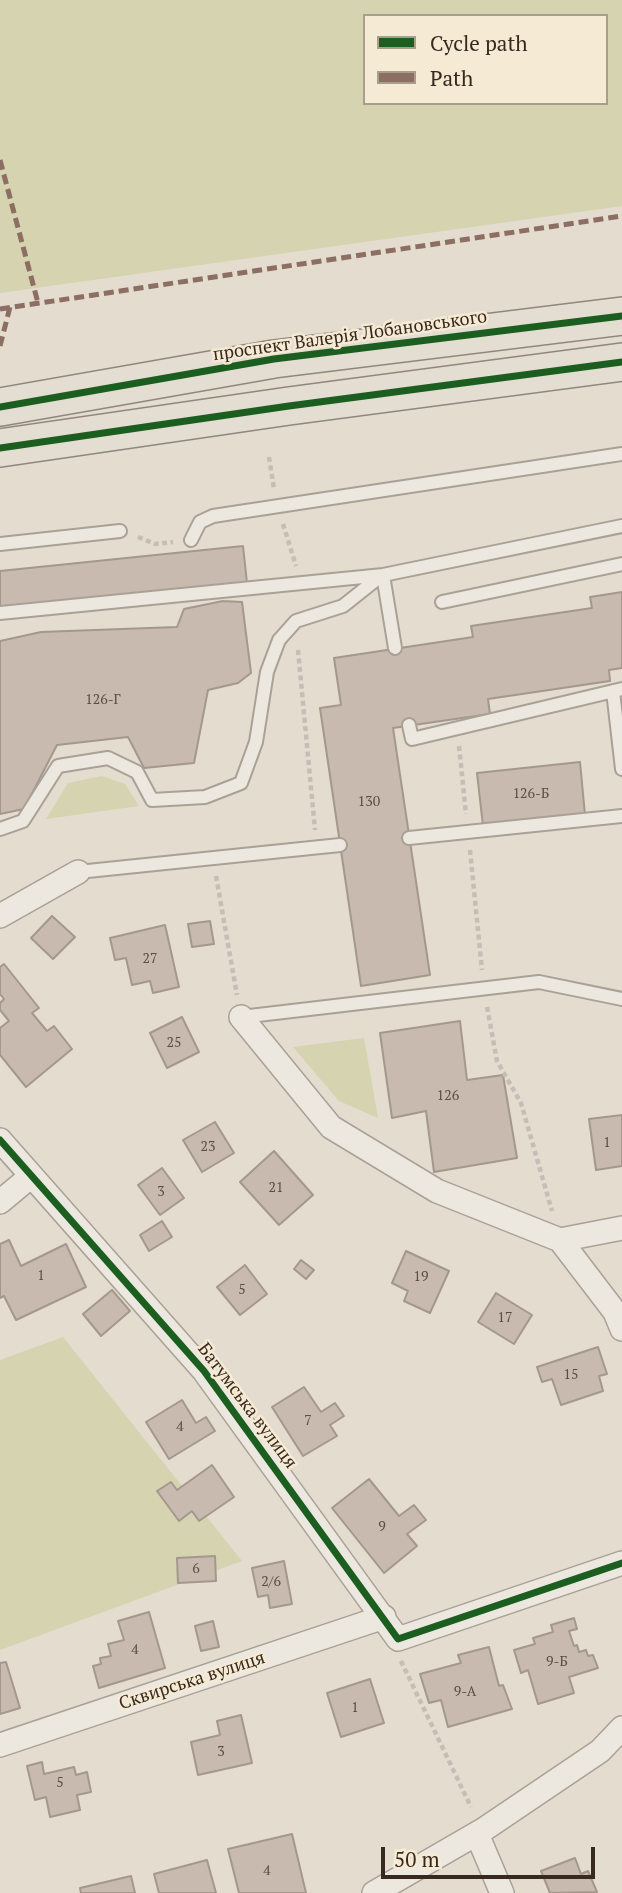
<!DOCTYPE html>
<meta charset="utf-8">
<style>
body{margin:0}
#map{position:relative;width:622px;height:1893px;overflow:hidden;background:#e4dcce;font-family:"PT Serif",serif}
canvas{display:block}
.legend{position:absolute;left:363px;top:14px;width:245px;height:91px;box-sizing:border-box;background:#f5ead3;border:2px solid #a99d8b;margin:0;padding:9px 12px;list-style:none;font-size:21px;color:#38291e}
.legend li{display:flex;align-items:center;gap:14px;height:35px}
.legend b{width:35px;border:2px solid #a99d8b}
.scale{position:absolute;left:381px;top:1847px;width:214px;height:32px;box-sizing:border-box;border:4px solid #38291e;border-top:0;padding-left:9px;font-size:21px;line-height:24px;white-space:nowrap;color:#38291e;-webkit-text-stroke:5px #f5ead3;paint-order:stroke}
</style>
<div id="map">
<canvas width="622" height="1893"></canvas>
<ul class="legend">
<li><b style="height:9px;background:#1b5e20"></b>Cycle path</li>
<li><b style="height:9px;background:#8d6e63"></b>Path</li>
</ul>
<div class="scale">50 m</div>
</div>
<script>
const context = document.querySelector('canvas').getContext('2d');
context.lineJoin = 'round';
function fillPath(path, color) { context.fillStyle = color; context.fill(path, 'evenodd'); }
const toPath = rows => new Path2D(rows.map(r => 'M' + r).join(''));
function strokePath(path, color, width, dash) { context.strokeStyle = color; context.lineWidth = width; context.lineCap = dash ? 'butt' : 'round'; context.setLineDash(dash || []); context.stroke(path); }
function label(font, color, halo, rows, align = 'center') {
  context.font = font + ' "PT Serif",serif'; context.lineWidth = 5; context.setLineDash([]); context.textBaseline = 'middle'; context.strokeStyle = halo; context.fillStyle = color; for (const [text, x, y, turn = 0] of rows) {
    context.save(); context.translate(x, y); context.rotate((+turn || 0) * Math.PI / 180); context.textAlign = isNaN(turn) ? turn : align; if (halo) context.strokeText(text, 0, 0); context.fillText(text, 0, 0); context.restore();
  }
}
fillPath(toPath([
 [0,0,622,0,622,206,0,293],
 [365,16,606,16,606,103,365,103],
 [102,776,125,784,139,806,46,819,68,783],
 [364,1038,378,1118,339,1101,293,1047],
 [63,1337,242,1561,0,1650,0,1360]
]), '#d5d3b0');
const building = toPath([
 [243,546,247,583,0,608,0,571,243,546],
 [622,592,622,668,609,670,610,681,488,699,490,714,393,728,430,975,361,986,320,708,341,705,334,658,473,637,471,626,592,608,590,597,622,592],
 [223,601,242,602,251,673,238,683,208,690,194,763,144,768,128,737,57,745,24,809,0,814,0,641,41,632,177,627,184,609,223,601],
 [580,762,585,815,483,826,477,773,580,762],
 [52,916,75,937,53,959,31,938,52,916],
 [210,921,214,944,192,947,188,924,210,921],
 [165,925,179,987,153,993,150,981,132,985,126,958,115,960,110,938,165,925],
 [4,964,39,1008,32,1013,47,1031,54,1026,72,1049,26,1087,0,1055,0,1028,9,1021,0,1010,0,1003,4,999,0,994,0,967,4,964],
 [182,1017,199,1052,167,1068,150,1033,182,1017],
 [460,1021,467,1080,503,1075,517,1158,434,1172,426,1111,392,1118,380,1033,460,1021],
 [622,1115,622,1166,596,1170,589,1119,622,1115],
 [215,1122,234,1153,202,1172,183,1140,215,1122],
 [274,1151,313,1195,279,1225,240,1182,274,1151],
 [162,1168,184,1198,160,1215,138,1185,162,1168],
 [162,1221,172,1237,149,1251,140,1235,162,1221],
 [9,1240,21,1266,66,1244,86,1287,16,1320,4,1296,0,1298,0,1244,9,1240],
 [406,1251,449,1271,430,1313,404,1301,408,1291,392,1283,406,1251],
 [301,1260,314,1270,306,1279,294,1269,301,1260],
 [245,1265,267,1294,240,1315,217,1287,245,1265],
 [112,1290,130,1311,101,1336,83,1314,112,1290],
 [496,1293,532,1315,514,1344,478,1322,496,1293],
 [598,1347,607,1374,599,1376,603,1391,561,1405,552,1379,542,1382,537,1367,598,1347],
 [304,1387,321,1412,335,1403,344,1416,330,1425,337,1436,303,1456,272,1407,304,1387],
 [182,1400,196,1423,206,1417,215,1431,169,1459,146,1422,182,1400],
 [212,1465,234,1497,199,1521,192,1511,179,1521,157,1491,171,1482,177,1490,212,1465],
 [369,1479,399,1516,414,1505,426,1520,407,1534,417,1546,384,1573,332,1508,369,1479],
 [215,1556,216,1581,178,1583,177,1558,215,1556],
 [284,1561,292,1604,270,1608,268,1595,258,1597,252,1568,284,1561],
 [149,1612,165,1668,99,1688,93,1666,101,1664,100,1658,111,1656,108,1644,124,1640,118,1621,149,1612],
 [574,1618,577,1629,569,1631,574,1646,577,1645,579,1652,586,1650,588,1656,593,1655,598,1668,569,1677,574,1693,538,1704,528,1670,521,1673,514,1650,535,1644,533,1638,553,1632,551,1625,574,1618],
 [213,1621,219,1647,201,1651,195,1626,213,1621],
 [489,1647,499,1686,503,1685,512,1709,448,1727,441,1700,429,1703,420,1674,461,1663,458,1655,489,1647],
 [6,1662,20,1708,0,1714,0,1663,6,1662],
 [370,1679,384,1723,341,1737,327,1693,370,1679],
 [241,1715,252,1763,198,1775,191,1742,220,1735,217,1721,241,1715],
 [42,1762,44,1774,74,1767,76,1775,87,1772,91,1792,77,1795,80,1810,50,1817,46,1797,35,1800,27,1766,42,1762],
 [292,1834,306,1893,239,1893,228,1849,292,1834],
 [575,1858,581,1874,588,1871,597,1892,550,1893,541,1871,575,1858],
 [207,1860,216,1893,159,1893,154,1874,207,1860],
 [131,1876,135,1893,81,1893,80,1888,131,1876]
]);
fillPath(building, '#c8baaf');
strokePath(building, '#a4988d', 2);
const lane = toPath([
 [191,540,200,522,213,516,622,454],
 [0,544,120,531],
 [383,575,395,648],
 [442,602,622,564],
 [0,613,383,575,622,526],
 [613,691,622,769],
 [409,725,412,739,622,689],
 [0,829,23,821,58,766,108,758,137,772,152,800,205,797,241,783,256,742,267,672,279,640,296,621,343,606,382,575],
 [409,838,622,816],
 [78,872,340,845],
 [241,1017,539,982,622,999]
]);
const street = toPath([
 [0,916,78,872],
 [241,1017,331,1127,437,1191,560,1240,615,1312,622,1329],
 [0,1140,204,1371,398,1639,622,1563],
 [0,1202,30,1177],
 [560,1240,622,1228],
 [0,1745,384,1617],
 [477,1834,502,1893],
 [374,1893,483,1830,600,1751,622,1728]
]);
const primary = toPath([
 [0,407,274,359,622,316],
 [0,448,289,406,622,362]
]);
strokePath(lane, '#a9a196', 16);
strokePath(street, '#a9a196', 26);
strokePath(primary, '#8f877e', 40);
strokePath(toPath([
 [269,457,274,489],
 [283,524,296,566],
 [138,537,155,544,173,542],
 [298,650,315,830],
 [459,746,466,814],
 [470,850,482,970],
 [216,876,237,995],
 [487,1007,497,1061,521,1103,552,1211],
 [401,1661,471,1807]
]), '#c5beb6', 4.5, [5, 3.5]);
strokePath(lane, '#ece8df', 12);
strokePath(street, '#ece8df', 23);
strokePath(primary, '#e4ddd1', 37);
strokePath(toPath([
 [0,160,38,303],
 [0,309,622,216],
 [0,346,10,307]
]), '#8d6e63', 5, [10, 5]);
strokePath(toPath([
 [0,407,274,359,622,316],
 [0,448,289,406,622,362],
 [0,1140,204,1371,398,1639,622,1563]
]), '#1b5e20', 7);
label('14px', '#5c4d42', null, [
 ["126-Г",103,700],
 ["126-Б",531,794],
 ["130",369,802],
 ["27",150,959],
 ["25",174,1043],
 ["126",448,1096],
 ["1",607,1143],
 ["23",208,1147],
 ["21",276,1188],
 ["3",161,1192],
 ["1",41,1276],
 ["19",421,1277],
 ["5",242,1290],
 ["17",505,1318],
 ["15",571,1375],
 ["7",308,1421],
 ["4",180,1427],
 ["9",382,1527],
 ["6",196,1569],
 ["2/6",271,1582],
 ["4",135,1650],
 ["9-Б",557,1662],
 ["9-А",465,1692],
 ["1",355,1708],
 ["3",221,1752],
 ["5",60,1783],
 ["4",267,1871]
]);
label('18px', '#38291e', '#f5ead3', [
 ["проспект Валерія Лобановського",350,336,-8],
 ["Батумська вулиця",247,1406,53],
 ["Сквирська вулиця",192,1681,-18]
]);
</script>
